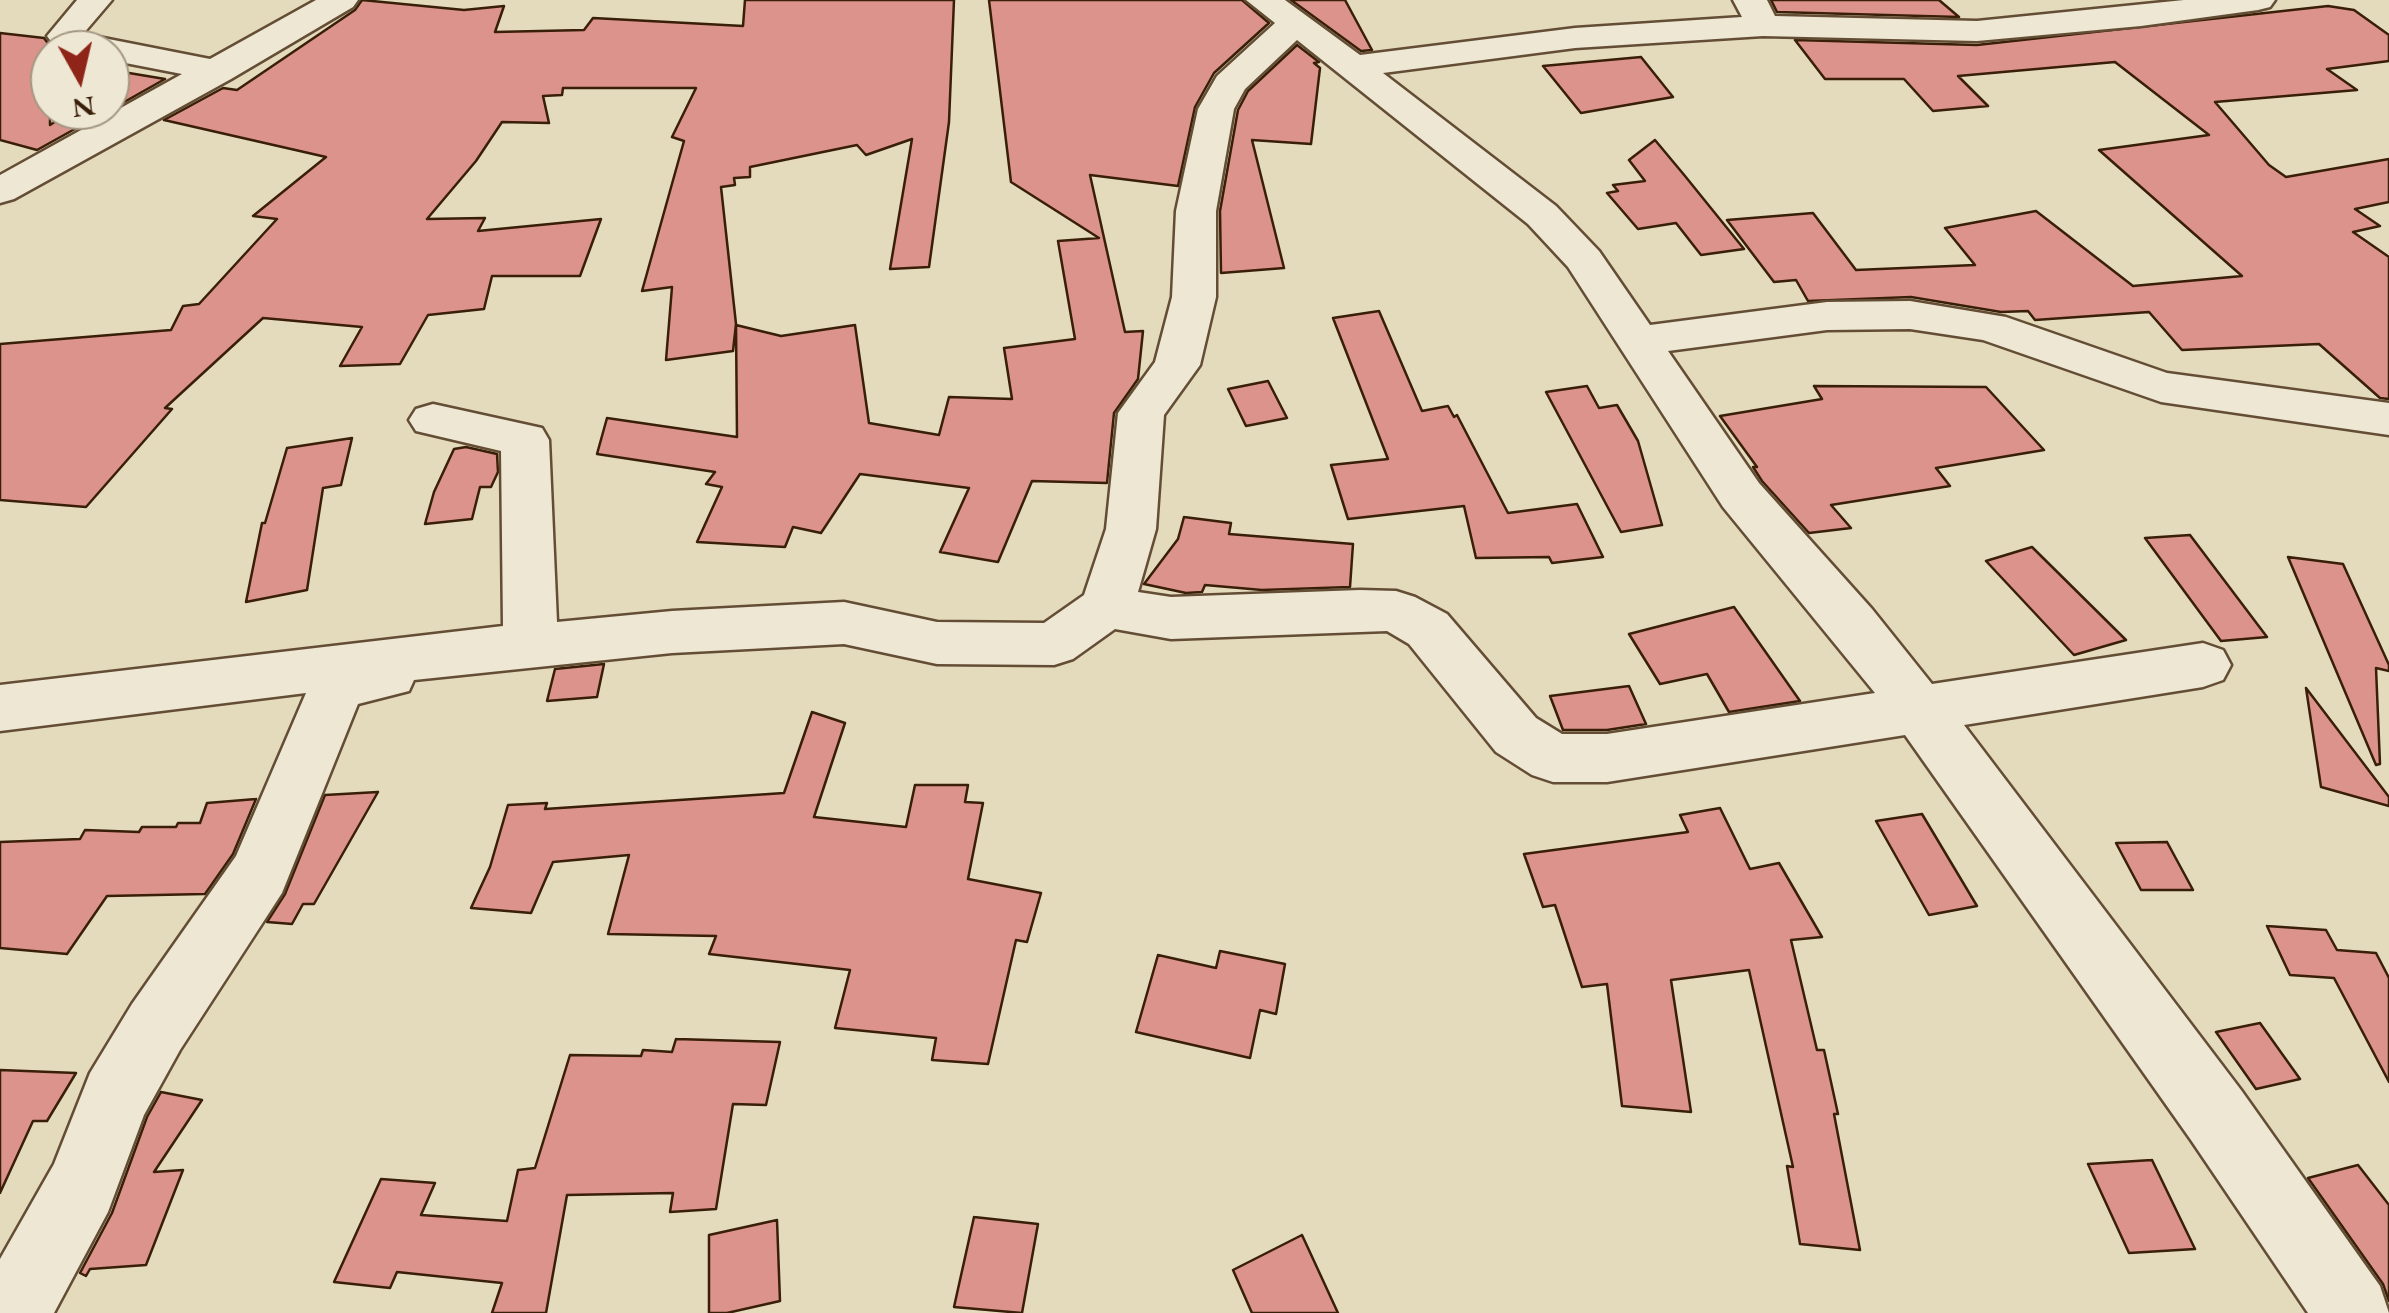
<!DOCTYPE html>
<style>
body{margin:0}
#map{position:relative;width:2389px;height:1313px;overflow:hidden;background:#e4dabc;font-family:"EB Garamond",serif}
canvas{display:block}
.north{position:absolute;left:30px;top:30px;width:100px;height:100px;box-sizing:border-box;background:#ede7d3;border:2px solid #a59782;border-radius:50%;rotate:172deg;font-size:28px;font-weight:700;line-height:40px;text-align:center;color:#391e08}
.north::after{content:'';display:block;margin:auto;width:35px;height:45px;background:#8f2418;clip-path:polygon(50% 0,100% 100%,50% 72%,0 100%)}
</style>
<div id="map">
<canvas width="2389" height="1313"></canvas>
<div class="north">N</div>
</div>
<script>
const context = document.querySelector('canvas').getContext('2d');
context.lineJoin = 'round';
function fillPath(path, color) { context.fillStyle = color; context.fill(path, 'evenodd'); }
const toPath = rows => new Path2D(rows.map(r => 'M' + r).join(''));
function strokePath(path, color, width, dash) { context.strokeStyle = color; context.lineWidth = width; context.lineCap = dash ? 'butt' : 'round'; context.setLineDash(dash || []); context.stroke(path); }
const building = toPath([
 [362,0,464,10,504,6,495,32,584,30,593,18,743,26,745,0,954,0,949,122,929,267,890,269,912,139,866,155,857,145,750,167,750,177,734,178,735,185,721,187,736,324,733,351,666,360,672,287,642,291,684,141,672,137,696,88,563,88,562,95,543,96,549,123,502,122,476,161,427,219,485,218,478,231,601,219,580,276,492,276,484,309,428,315,400,364,340,366,362,327,263,318,165,408,172,409,86,507,0,500,0,344,171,330,183,306,199,304,277,219,253,216,326,157,164,120,223,88,237,90,355,10,362,0],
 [989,0,1242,0,1269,23,1214,73,1195,107,1178,186,1090,175,1125,332,1143,331,1138,379,1114,413,1107,483,1032,481,998,562,940,552,969,488,860,474,821,533,793,527,785,547,697,542,722,487,706,484,715,472,597,454,607,418,737,437,736,325,781,336,855,325,869,423,939,435,949,397,1012,399,1004,348,1075,339,1058,241,1099,238,1011,182,989,0],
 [1291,0,1345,0,1372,50,1361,51,1291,0],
 [1771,0,1939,0,1959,17,1777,12,1771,0],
 [2328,6,2354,10,2389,35,2389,61,2327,69,2357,90,2215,102,2269,165,2286,177,2389,159,2389,202,2355,209,2380,226,2353,232,2389,257,2389,399,2380,398,2319,344,2182,350,2149,312,2035,320,2028,311,2001,312,1911,297,1808,301,1796,280,1774,282,1727,220,1813,213,1856,270,1975,265,1945,228,2036,211,2133,286,2242,276,2099,150,2209,135,2115,62,1958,76,1988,106,1933,111,1904,79,1825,79,1795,40,1977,45,2328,6],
 [0,33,44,38,50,46,50,125,73,110,109,110,37,150,0,140,0,33],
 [1297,45,1319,62,1314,63,1320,68,1311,144,1252,140,1284,268,1221,273,1220,211,1238,110,1248,91,1297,45],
 [1641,57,1673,97,1581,113,1543,66,1641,57],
 [129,73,165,79,110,110,110,86,129,73],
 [1655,140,1685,176,1744,249,1701,255,1676,223,1638,229,1607,193,1618,191,1613,185,1645,181,1629,160,1655,140],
 [1379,311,1422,411,1448,406,1454,417,1457,415,1508,513,1577,504,1603,557,1552,563,1549,557,1476,558,1464,506,1348,519,1331,465,1388,459,1333,318,1379,311],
 [1268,381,1287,418,1246,426,1228,389,1268,381],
 [1587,386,1599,408,1617,405,1638,441,1662,525,1621,532,1546,392,1587,386],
 [1814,386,1986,387,2044,450,1936,468,1950,486,1831,505,1851,528,1809,533,1762,481,1753,467,1757,467,1720,416,1822,399,1814,386],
 [352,438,341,485,323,488,307,590,246,602,262,523,265,523,287,448,352,438],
 [466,447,497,454,498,472,491,487,480,487,472,519,425,524,434,492,454,449,466,447],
 [1184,517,1231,523,1229,534,1353,544,1350,587,1262,590,1205,585,1202,592,1186,593,1144,584,1178,539,1184,517],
 [2190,535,2267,637,2221,641,2145,538,2190,535],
 [2032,547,2126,640,2074,655,1986,561,2032,547],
 [2288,557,2343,564,2389,665,2389,671,2376,668,2380,764,2376,765,2288,557],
 [1734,607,1800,701,1729,712,1707,674,1660,684,1629,634,1734,607],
 [604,664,597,697,547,701,555,669,604,664],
 [1629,686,1646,724,1607,730,1563,730,1550,696,1629,686],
 [2306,688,2389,797,2389,806,2321,787,2306,688],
 [812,712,845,723,814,817,906,827,915,785,968,785,965,802,983,803,968,879,1041,893,1027,942,1016,940,988,1064,932,1060,936,1038,835,1028,850,970,709,954,716,936,608,934,629,855,553,862,531,913,471,908,490,867,508,805,547,803,545,809,784,793,812,712],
 [378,792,314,904,303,904,292,924,267,922,285,894,325,795,378,792],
 [256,799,233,854,205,894,107,896,67,954,0,948,0,842,80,839,85,830,139,832,142,827,176,827,178,823,200,823,207,803,256,799],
 [1720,808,1750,869,1779,863,1822,937,1791,940,1817,1050,1824,1050,1838,1114,1834,1114,1860,1250,1800,1244,1787,1166,1793,1167,1749,970,1671,980,1691,1112,1622,1106,1607,984,1582,987,1555,905,1543,907,1524,854,1688,832,1680,815,1720,808],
 [1922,814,1977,906,1929,915,1876,821,1922,814],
 [2167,842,2193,890,2141,890,2116,843,2167,842],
 [2267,926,2326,930,2337,950,2376,953,2389,978,2389,1082,2334,978,2290,975,2267,926],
 [1220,951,1285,964,1276,1014,1260,1010,1250,1058,1136,1032,1158,955,1216,968,1220,951],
 [2260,1023,2300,1079,2256,1089,2216,1032,2260,1023],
 [676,1039,780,1042,766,1105,733,1104,716,1209,670,1212,673,1193,567,1195,546,1313,492,1313,502,1283,397,1272,390,1288,334,1282,381,1179,435,1183,421,1215,507,1221,518,1170,535,1168,570,1055,641,1056,643,1050,672,1052,676,1039],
 [0,1070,76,1073,47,1121,33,1121,0,1193,0,1070],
 [161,1092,202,1100,154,1172,183,1170,146,1265,90,1269,86,1276,80,1273,112,1213,147,1117,161,1092],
 [2152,1160,2195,1249,2129,1253,2088,1164,2152,1160],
 [2358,1165,2389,1205,2389,1301,2383,1284,2308,1178,2358,1165],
 [974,1217,1038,1224,1022,1313,954,1307,974,1217],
 [777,1220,780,1301,727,1313,709,1313,709,1235,777,1220],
 [1302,1235,1338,1313,1252,1313,1233,1270,1302,1235]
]);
fillPath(building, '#db938b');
strokePath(building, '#391e08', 2.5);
const minor = toPath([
 [77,0,112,0,83,34,210,59,316,0,358,0,353,7,231,79,14,199,0,203,0,175,182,74,110,60,110,50,56,48,47,36,77,0],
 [1246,0,1285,0,1360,55,1575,28,1742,17,1733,0,1767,0,1775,16,1977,21,2184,0,2275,0,2270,7,2258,10,2141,26,1977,41,1763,36,1575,48,1383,73,1556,206,1599,251,1650,325,1827,302,1910,301,2006,317,2167,373,2389,403,2389,435,2161,402,1983,340,1910,329,1827,330,1668,351,1759,483,1872,609,1932,684,2203,643,2223,650,2231,665,2223,680,2203,687,1964,725,2241,1090,2380,1286,2389,1313,2308,1313,2191,1140,1905,735,1607,782,1553,782,1532,775,1496,752,1409,644,1387,631,1171,639,1115,629,1073,659,1054,665,937,664,844,644,672,653,414,680,409,691,358,704,282,893,180,1050,144,1115,108,1212,54,1313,0,1313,0,1259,54,1164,90,1073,132,1004,236,856,306,693,0,731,0,685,503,626,501,451,416,431,409,420,416,409,433,404,542,428,549,440,557,622,672,611,844,602,937,622,1044,623,1084,595,1106,529,1118,413,1155,362,1172,297,1176,211,1198,109,1217,76,1275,23,1246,0],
 [1297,40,1528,224,1568,267,1723,507,1875,693,1607,734,1562,734,1536,718,1447,614,1415,597,1396,591,1360,590,1171,597,1138,592,1156,529,1164,415,1200,365,1216,297,1216,211,1234,109,1245,89,1297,40]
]);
strokePath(minor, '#644d35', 5);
fillPath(minor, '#ede7d3');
</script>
